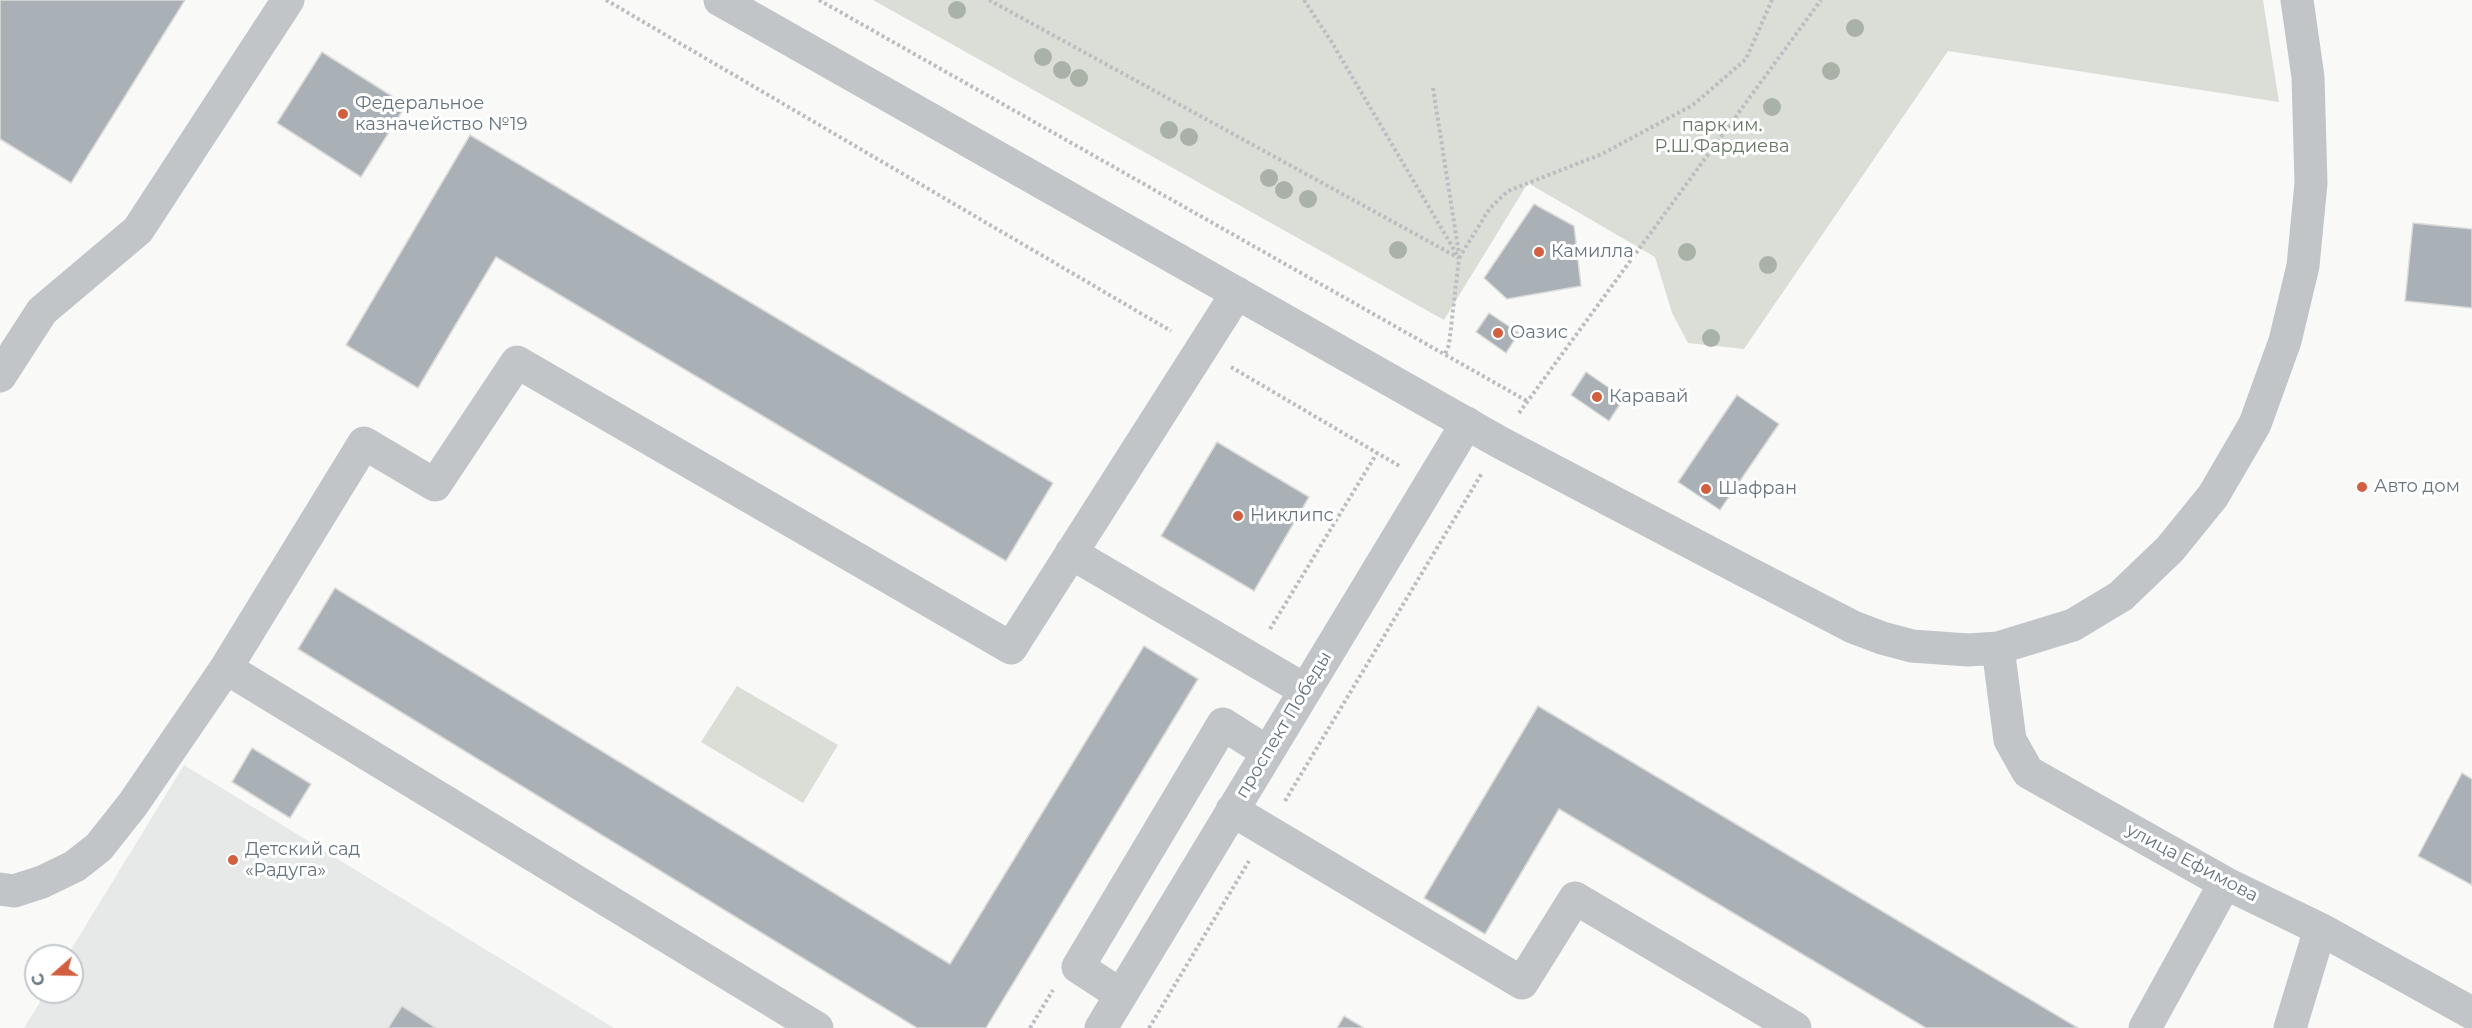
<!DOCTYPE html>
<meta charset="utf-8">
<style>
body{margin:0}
#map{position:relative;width:2472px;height:1028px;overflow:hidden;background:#f9f9f8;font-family:Montserrat,sans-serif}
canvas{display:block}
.north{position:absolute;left:24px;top:944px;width:60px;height:60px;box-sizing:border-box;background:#fff;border:2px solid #c2c8cc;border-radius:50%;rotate:250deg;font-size:16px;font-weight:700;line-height:24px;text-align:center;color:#67757f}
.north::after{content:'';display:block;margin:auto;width:21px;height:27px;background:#d15f40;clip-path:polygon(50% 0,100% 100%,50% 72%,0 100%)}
</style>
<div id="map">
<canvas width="2472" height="1028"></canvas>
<div class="north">С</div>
</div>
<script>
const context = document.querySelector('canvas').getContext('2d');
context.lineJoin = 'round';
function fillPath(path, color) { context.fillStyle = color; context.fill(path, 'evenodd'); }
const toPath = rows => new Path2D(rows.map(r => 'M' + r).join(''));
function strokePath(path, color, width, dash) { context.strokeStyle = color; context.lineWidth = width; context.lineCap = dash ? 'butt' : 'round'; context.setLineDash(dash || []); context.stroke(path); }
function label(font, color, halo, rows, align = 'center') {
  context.font = font + ' Montserrat,sans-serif'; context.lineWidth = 6; context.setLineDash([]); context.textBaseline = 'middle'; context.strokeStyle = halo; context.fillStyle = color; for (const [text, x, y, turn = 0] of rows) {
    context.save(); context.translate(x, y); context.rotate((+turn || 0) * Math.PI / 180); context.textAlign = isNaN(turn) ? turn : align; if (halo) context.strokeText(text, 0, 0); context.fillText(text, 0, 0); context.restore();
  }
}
fillPath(toPath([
 [184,765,614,1028,24,1028,46,992,72,992,72,956,67,956]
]), '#e7e8e8');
fillPath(toPath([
 [873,0,2263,0,2279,102,1948,51,1744,349,1688,343,1672,313,1655,257,1528,183,1444,320],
 [737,686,838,745,803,803,701,742]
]), '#daded7');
const building = toPath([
 [0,0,185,0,71,183,0,139,0,0],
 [322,52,406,105,361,177,277,123,322,52],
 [470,135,1053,483,1006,561,496,257,418,388,346,345,470,135],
 [1534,204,1574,226,1581,286,1507,299,1484,278,1534,204],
 [2413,223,2472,229,2472,308,2405,301,2413,223],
 [1489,313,1519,333,1506,353,1476,332,1489,313],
 [1586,372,1624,398,1609,421,1571,395,1586,372],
 [1737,395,1779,424,1720,510,1678,482,1737,395],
 [1217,442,1309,497,1254,591,1161,536,1217,442],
 [335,588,950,964,1144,646,1198,679,986,1028,917,1028,298,649,335,588],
 [1538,706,2078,1028,1926,1028,1559,809,1485,934,1424,898,1538,706],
 [252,748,311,784,290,818,232,782,252,748],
 [2462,773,2472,779,2472,885,2418,856,2462,773],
 [402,1006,436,1028,388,1028,402,1006],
 [1344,1016,1364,1028,1337,1028,1344,1016]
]);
fillPath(building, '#a9b0b6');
strokePath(building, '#dbdbda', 1.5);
strokePath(toPath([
 [606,0,1171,331],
 [819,0,1527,401],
 [989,0,1459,258,1449,345,1445,354],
 [1304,0,1331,41,1459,258],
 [1433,88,1459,254],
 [1459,258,1490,208,1508,191,1602,154,1693,105,1746,59,1772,0],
 [1231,367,1401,467],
 [1519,413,1821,0],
 [1270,629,1377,453],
 [1285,801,1482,473],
 [1030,1028,1053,990],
 [1149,1028,1249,861]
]), '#bbbec0', 4, [3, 3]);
strokePath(toPath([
 [720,0,1501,443,1739,568,1853,627,1882,638,1912,646,1968,650,1998,648,2073,625,2121,596,2170,549,2213,496,2255,424,2285,341,2303,266,2311,183,2308,77,2297,0],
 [0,376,42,311,138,230,288,0],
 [1071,553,1305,690],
 [1998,648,2010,740,2028,772,2225,883,2320,929,2472,1013],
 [226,668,817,1028],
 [1232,810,1522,983,1575,898,1795,1028],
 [0,889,14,891,42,882,75,866,99,847,133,804,226,668,364,443,435,485,517,362,1011,648,1237,293],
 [1121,995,1078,967,1223,724,1267,752],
 [1101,1028,1467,423],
 [2145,1028,2225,883],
 [2290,1028,2320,929]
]), '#c1c5c8', 33);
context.fillStyle = '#aab2a8';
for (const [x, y] of [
 [957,10],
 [1855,28],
 [1043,57],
 [1062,70],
 [1831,71],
 [1079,78],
 [1772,107],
 [1169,130],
 [1189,137],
 [1269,178],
 [1284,190],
 [1308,199],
 [1398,250],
 [1687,252],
 [1768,265],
 [1711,338]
]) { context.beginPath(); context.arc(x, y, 9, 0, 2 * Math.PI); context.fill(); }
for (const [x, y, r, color] of [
 [343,114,6,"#d15f40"],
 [1539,252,6,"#d15f40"],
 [1498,333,6,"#d15f40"],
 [1597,397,6,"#d15f40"],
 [2362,487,6,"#d15f40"],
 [1706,489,6,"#d15f40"],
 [1238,516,6,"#d15f40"],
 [233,860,6,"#d15f40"]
]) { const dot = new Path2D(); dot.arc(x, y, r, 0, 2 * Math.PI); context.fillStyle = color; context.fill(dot); strokePath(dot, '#fff', 2); }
label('18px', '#67757f', '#fff', [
 ["Федеральное",355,104],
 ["казначейство №19",355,125],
 ["Камилла",1551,252],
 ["Оазис",1510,333],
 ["Каравай",1609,397],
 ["Авто дом",2374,487],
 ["Шафран",1718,489],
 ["Никлипс",1250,516],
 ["Детский сад",245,850],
 ["«Радуга»",245,871]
], 'left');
label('18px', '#697866', '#fff', [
 ["парк им.",1722,126],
 ["Р.Ш.Фардиева",1722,147]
]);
label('18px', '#67757f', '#fff', [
 ["проспект Победы",1284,725,-59],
 ["улица Ефимова",2192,863,28]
]);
</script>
